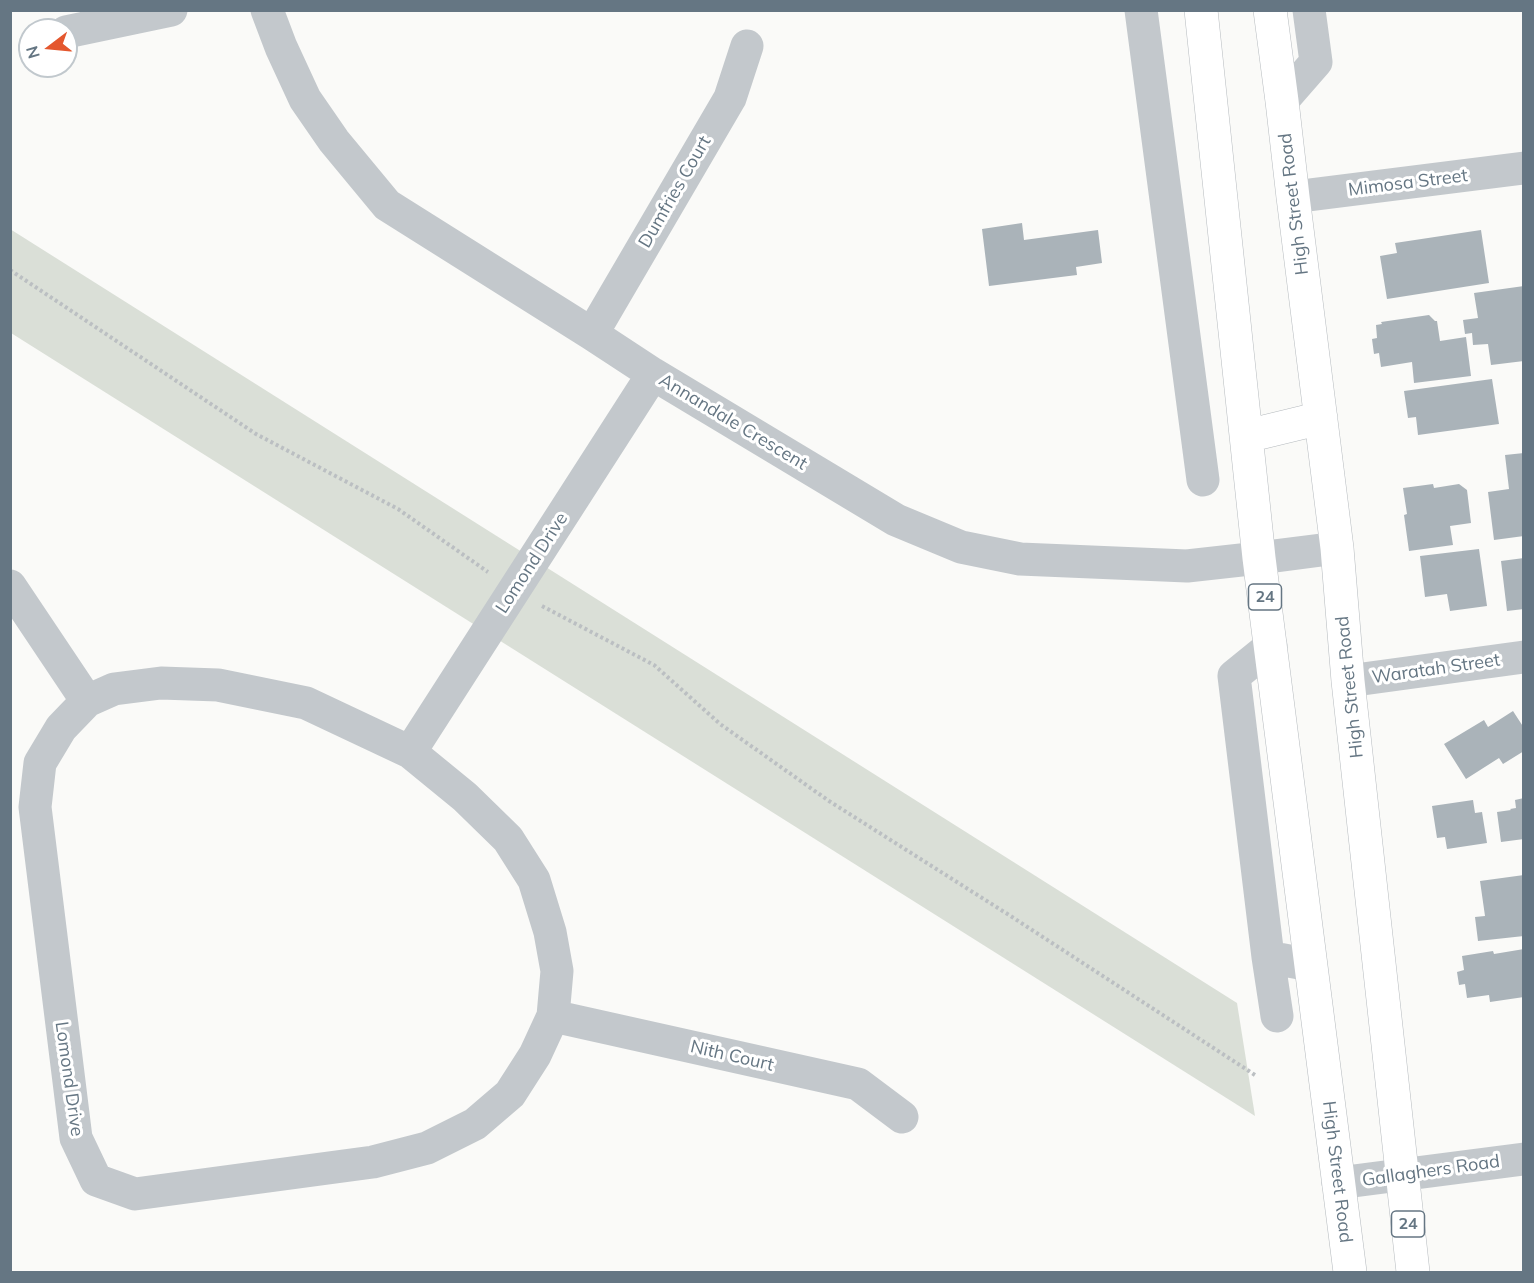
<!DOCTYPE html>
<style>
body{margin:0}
#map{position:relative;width:1534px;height:1283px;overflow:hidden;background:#fafaf8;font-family:Mulish,sans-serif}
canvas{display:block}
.frame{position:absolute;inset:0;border:12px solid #657683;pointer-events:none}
.north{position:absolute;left:18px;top:18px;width:60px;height:60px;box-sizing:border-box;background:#fff;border:2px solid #c1c8cd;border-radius:50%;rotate:254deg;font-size:16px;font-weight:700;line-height:24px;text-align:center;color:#657683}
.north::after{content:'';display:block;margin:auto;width:21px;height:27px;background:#e4572e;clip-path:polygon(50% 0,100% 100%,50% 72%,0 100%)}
</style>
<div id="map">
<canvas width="1534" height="1283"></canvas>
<div class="frame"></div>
<div class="north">N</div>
</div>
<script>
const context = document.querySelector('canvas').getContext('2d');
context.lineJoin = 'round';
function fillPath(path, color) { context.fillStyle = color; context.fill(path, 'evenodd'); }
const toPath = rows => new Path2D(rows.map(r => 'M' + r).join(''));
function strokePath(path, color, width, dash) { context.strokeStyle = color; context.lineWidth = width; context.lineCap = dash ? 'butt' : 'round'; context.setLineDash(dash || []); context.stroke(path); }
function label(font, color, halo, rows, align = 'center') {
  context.font = font + ' Mulish,sans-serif'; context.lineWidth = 6; context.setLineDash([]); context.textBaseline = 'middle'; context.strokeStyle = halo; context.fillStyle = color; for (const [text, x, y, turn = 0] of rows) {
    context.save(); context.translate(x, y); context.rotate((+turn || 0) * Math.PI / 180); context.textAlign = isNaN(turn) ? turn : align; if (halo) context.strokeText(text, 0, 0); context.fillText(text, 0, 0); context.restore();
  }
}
fillPath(toPath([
 [10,229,1237,1003,1255,1116,11,333]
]), '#dadfd7');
fillPath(toPath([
 [1022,223,1024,240,1098,230,1102,263,1076,267,1077,275,989,286,982,229],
 [1481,230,1489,283,1387,299,1380,256,1397,253,1395,243],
 [1524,286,1524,361,1491,365,1488,344,1473,345,1472,333,1465,334,1463,320,1478,318,1474,293],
 [1429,315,1435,321,1437,321,1440,341,1466,337,1471,376,1414,383,1412,362,1381,367,1379,353,1374,354,1372,339,1377,338,1376,325,1382,324,1381,322],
 [1492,379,1499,424,1418,435,1416,417,1408,418,1404,391],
 [1524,453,1524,536,1494,540,1488,492,1509,489,1505,455],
 [1433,484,1434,488,1459,484,1467,490,1471,523,1450,526,1453,545,1409,551,1404,515,1407,514,1403,488],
 [1479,549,1487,606,1450,611,1447,594,1425,597,1420,556],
 [1524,558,1524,609,1507,611,1501,561],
 [1513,711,1524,728,1524,751,1503,764,1499,758,1466,779,1444,744,1484,720,1488,727],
 [1524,798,1524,839,1501,842,1497,812,1511,810,1510,809,1516,808,1515,800],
 [1473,800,1475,813,1482,812,1487,843,1447,849,1445,837,1437,838,1432,806],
 [1524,875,1524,936,1478,941,1475,917,1485,916,1480,881],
 [1524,949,1524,997,1490,1002,1489,995,1467,998,1465,984,1459,985,1457,972,1464,970,1462,956,1493,951,1494,954]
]), '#aab3b9');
const major = toPath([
 [1201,10,1259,558,1350,1272],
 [1270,10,1282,101,1293,197,1337,548,1348,681,1413,1272],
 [1247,436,1321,418]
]);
strokePath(major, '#b5babe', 34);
strokePath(toPath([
 [10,270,256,434,398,509,488,572],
 [542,606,654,665,720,724,829,801,1009,915,1255,1075]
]), '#bbbfc2', 4, [3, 3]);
strokePath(toPath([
 [267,10,281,47,305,99,334,141,387,205,592,334,653,374,896,520,961,547,1020,559,1187,566,1259,558,1337,548],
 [1141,10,1203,480],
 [66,32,171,10],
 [1282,101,1316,62,1309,10],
 [1293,197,1524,168],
 [592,334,730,98,747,46],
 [10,586,87,701],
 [1271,646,1234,676,1268,957,1310,965],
 [1348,681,1524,657],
 [410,752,306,703,218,685,161,683,114,689,87,701,61,728,40,763,35,807,76,1138,96,1180,135,1194,373,1162,427,1148,475,1124,510,1094,535,1055,553,1016,557,971,550,932,534,880,508,839,465,797,410,752,653,374],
 [1268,957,1277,1016],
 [553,1016,858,1084,902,1117],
 [1338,1183,1524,1159]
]), '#c3c8cc', 33);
strokePath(major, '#fff', 33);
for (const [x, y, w] of [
 [1265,597,33],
 [1408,1224,33]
]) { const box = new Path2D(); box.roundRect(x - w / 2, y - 13, w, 26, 4.5); context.fillStyle = '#fff'; context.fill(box); strokePath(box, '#657683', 1.5); }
label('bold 16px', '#657683', null, [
 ["24",1265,597],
 ["24",1408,1224]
]);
label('18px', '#657683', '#fff', [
 ["Mimosa Street",1408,183,-7],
 ["Dumfries Court",675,192,-60],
 ["High Street Road",1294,204,-97],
 ["Annandale Crescent",733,422,31],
 ["Lomond Drive",532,563,-57],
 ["Waratah Street",1436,669,-8],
 ["High Street Road",1350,687,-96],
 ["Nith Court",732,1056,13],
 ["Lomond Drive",69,1079,82],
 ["Gallaghers Road",1431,1171,-8],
 ["High Street Road",1337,1172,83]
]);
</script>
